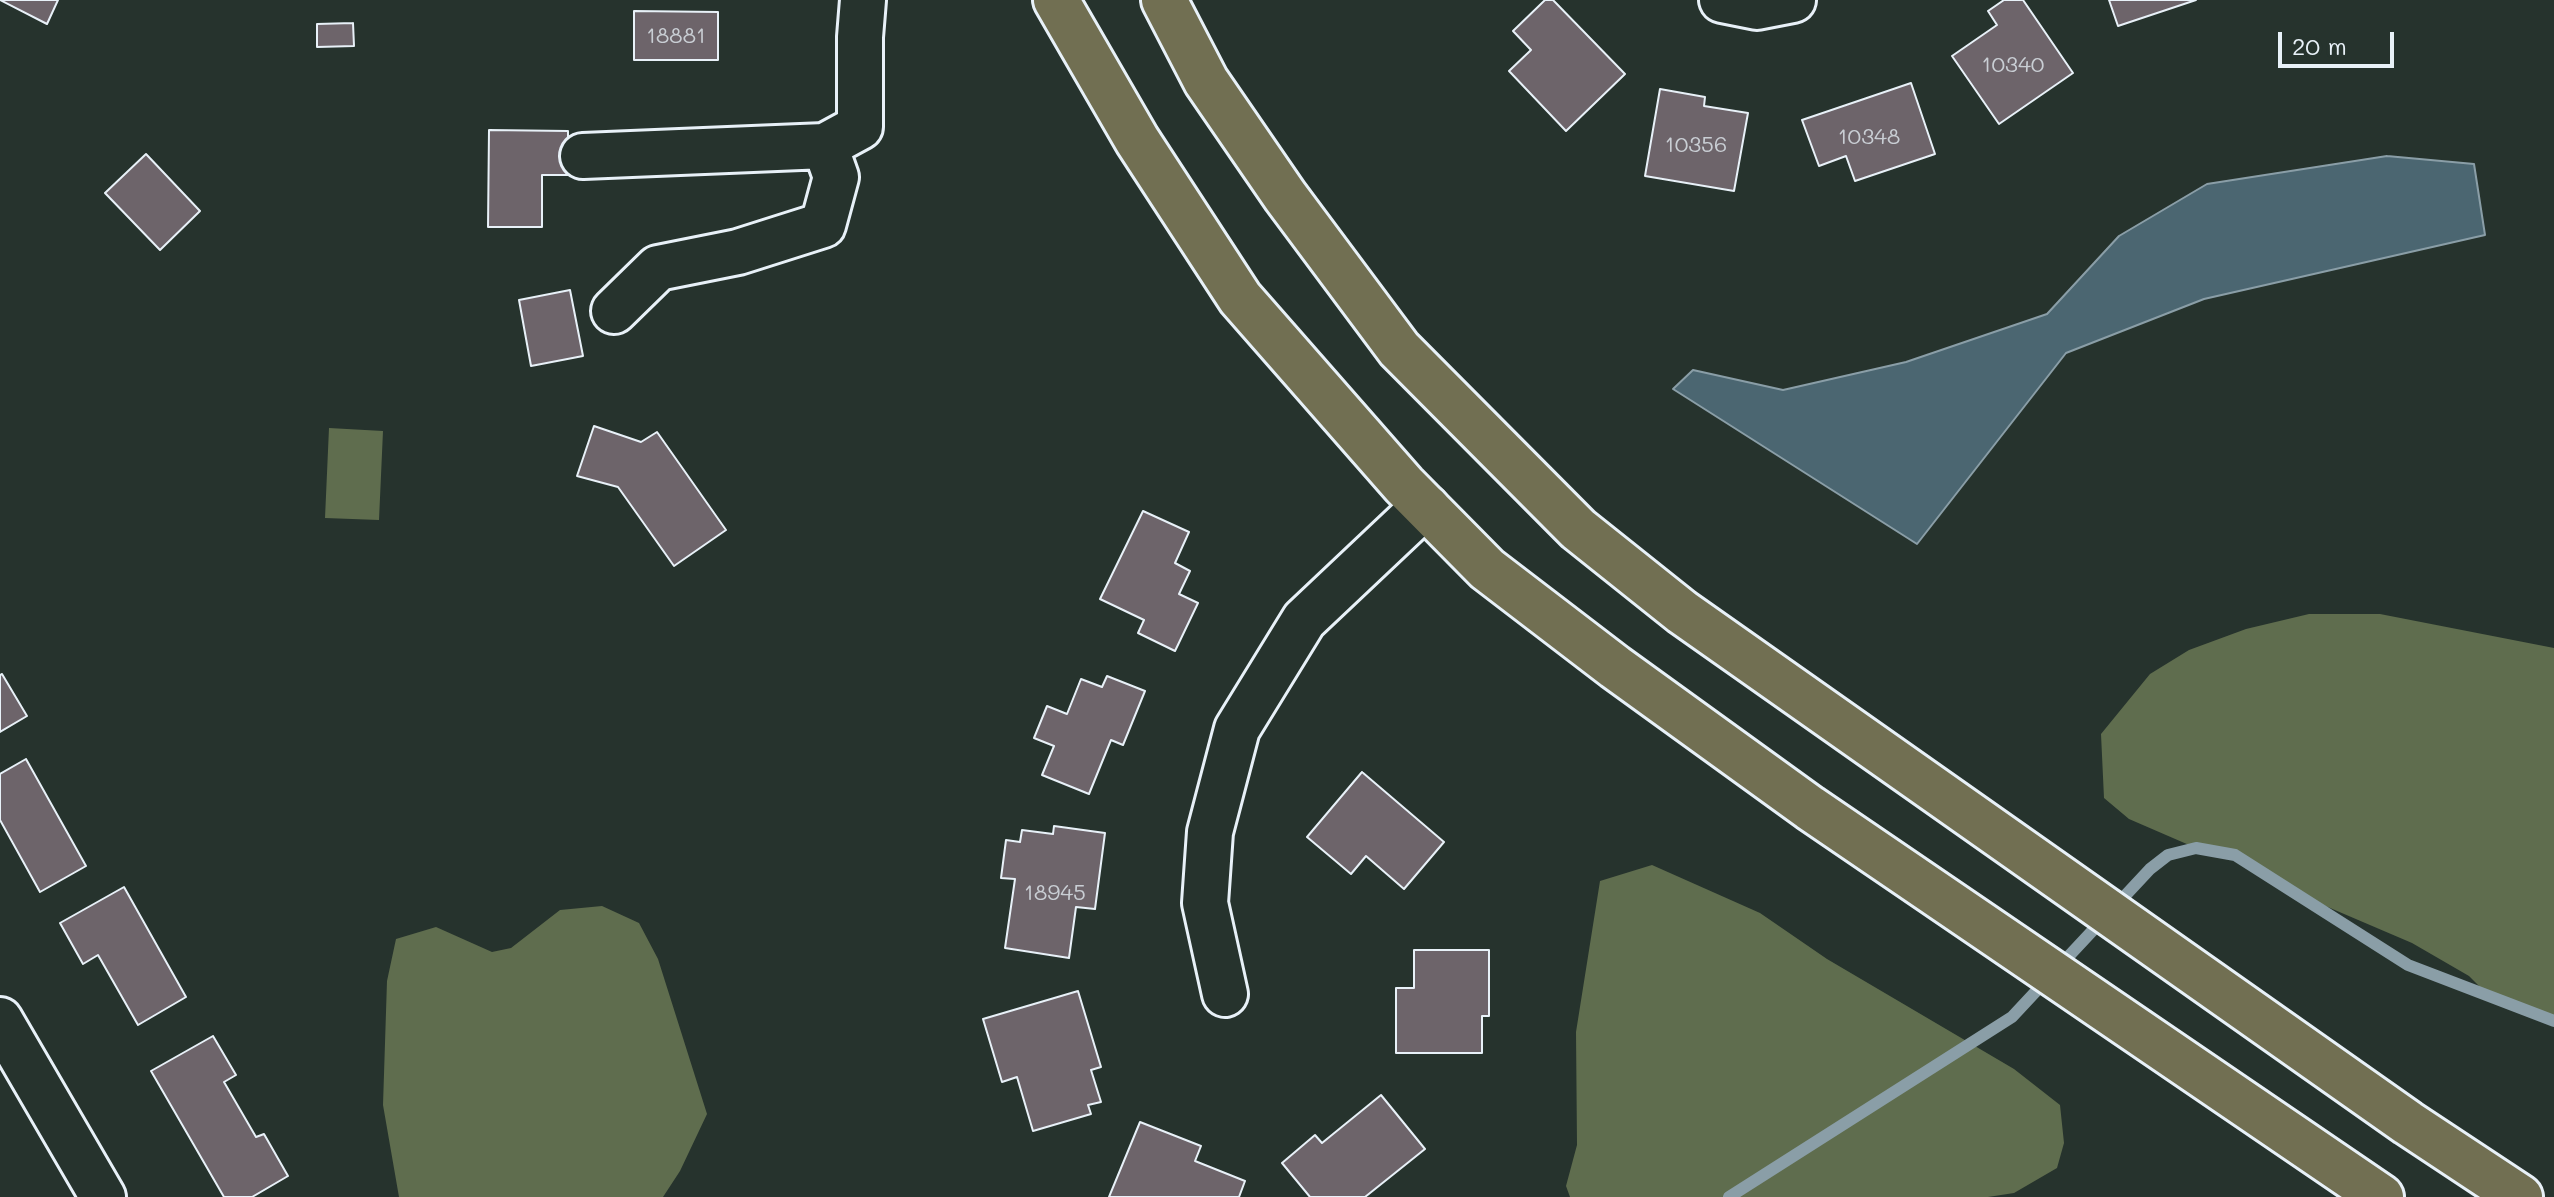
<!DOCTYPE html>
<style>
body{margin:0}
#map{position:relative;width:2554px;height:1197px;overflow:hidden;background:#26332d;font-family:Mali,sans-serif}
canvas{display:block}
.scale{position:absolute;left:2278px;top:32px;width:116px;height:36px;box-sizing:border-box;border:4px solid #e8f1f8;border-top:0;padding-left:10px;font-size:24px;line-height:28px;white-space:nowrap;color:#e8f1f8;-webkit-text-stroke:6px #26332d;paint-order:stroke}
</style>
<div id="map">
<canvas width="2554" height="1197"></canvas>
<div class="scale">20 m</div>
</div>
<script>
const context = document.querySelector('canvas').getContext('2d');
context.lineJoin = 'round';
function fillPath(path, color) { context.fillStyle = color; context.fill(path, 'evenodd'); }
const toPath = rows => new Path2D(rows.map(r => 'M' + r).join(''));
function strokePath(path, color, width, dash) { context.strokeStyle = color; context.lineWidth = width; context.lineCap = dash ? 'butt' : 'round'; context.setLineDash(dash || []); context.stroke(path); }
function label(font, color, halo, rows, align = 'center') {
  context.font = font + ' Mali,sans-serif'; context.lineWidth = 8; context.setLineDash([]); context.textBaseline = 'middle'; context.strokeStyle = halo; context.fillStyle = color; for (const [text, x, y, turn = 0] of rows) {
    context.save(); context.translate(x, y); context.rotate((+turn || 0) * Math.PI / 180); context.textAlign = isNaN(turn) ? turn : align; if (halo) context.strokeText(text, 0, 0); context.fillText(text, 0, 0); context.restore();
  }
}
fillPath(toPath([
 [329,428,383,431,379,520,325,518],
 [2309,614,2380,614,2554,648,2554,1021,2490,997,2469,976,2412,943,2288,890,2235,855,2196,848,2129,819,2104,798,2101,734,2150,674,2189,650,2246,629],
 [1652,865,1760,913,1827,959,2014,1069,2060,1105,2064,1143,2057,1168,2014,1193,1988,1197,1570,1197,1566,1186,1577,1145,1576,1032,1600,881],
 [602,906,639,923,658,959,707,1114,680,1171,663,1197,399,1197,383,1105,387,981,396,939,436,927,492,952,511,948,560,910]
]), '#5f6d4e');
const water = toPath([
 [2387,156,2474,164,2485,235,2204,299,2066,353,1917,544,1673,389,1693,370,1783,390,1906,362,2047,314,2119,236,2207,184,2387,156]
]);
fillPath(water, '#4b6671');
strokePath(water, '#8a9ea7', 2);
strokePath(toPath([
 [1729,1197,2012,1017,2150,869,2168,855,2196,848,2235,855,2408,965,2554,1021]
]), '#8a9ea7', 12);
const building = toPath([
 [0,0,58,0,47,24,0,0],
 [1545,0,1553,0,1625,74,1566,131,1509,71,1531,50,1513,31,1545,0],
 [2004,0,2023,0,2073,73,1999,124,1952,56,1997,25,1988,11,2004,0],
 [2109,0,2196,0,2118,26,2109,0],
 [634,11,718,12,718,60,634,60,634,11],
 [353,23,354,46,317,47,317,24,353,23],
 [1911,83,1935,154,1855,181,1846,156,1819,166,1802,120,1911,83],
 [1660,89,1705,97,1704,106,1748,113,1734,191,1645,176,1660,89],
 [489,130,568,131,568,175,542,175,542,227,488,227,489,130],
 [146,154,200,211,160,250,105,193,146,154],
 [570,290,583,356,531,366,519,300,570,290],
 [594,426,641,442,657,432,726,530,674,566,618,487,577,476,594,426],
 [1143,511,1189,532,1175,563,1190,571,1179,594,1198,603,1175,651,1138,633,1144,620,1100,599,1143,511],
 [2,674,27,716,0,732,0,675,2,674],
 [1107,676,1145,691,1123,745,1111,740,1089,794,1042,775,1054,746,1034,738,1047,706,1067,714,1081,679,1102,687,1107,676],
 [26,759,86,866,40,892,0,820,0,774,26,759],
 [1362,772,1444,842,1404,889,1366,856,1351,874,1307,837,1362,772],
 [1054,826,1105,833,1095,909,1076,907,1069,958,1005,948,1015,879,1001,878,1006,840,1020,842,1022,830,1053,834,1054,826],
 [124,887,186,997,138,1025,98,955,83,964,60,923,124,887],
 [1414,950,1489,950,1489,1016,1482,1016,1482,1053,1396,1053,1396,988,1414,988,1414,950],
 [1078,991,1101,1067,1091,1070,1101,1102,1088,1105,1091,1114,1033,1131,1017,1077,1002,1082,983,1019,1078,991],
 [213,1036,236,1075,224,1082,256,1137,264,1134,288,1176,252,1197,224,1197,151,1071,213,1036],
 [1381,1095,1425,1149,1365,1197,1310,1197,1282,1163,1315,1135,1322,1143,1381,1095],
 [1140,1122,1201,1146,1195,1161,1245,1181,1239,1197,1109,1197,1140,1122]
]);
fillPath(building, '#6d646a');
strokePath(building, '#e8f1f8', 2);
const minor = toPath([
 [1722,0,1757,7,1793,0],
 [583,156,825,146,860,127,860,37,863,0],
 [614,311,658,268,738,252,823,225,836,177,825,146],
 [1225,994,1205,903,1210,832,1237,729,1304,620,1412,518,1427,508],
 [0,1020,103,1197]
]);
const major = toPath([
 [1056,0,1137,140,1240,298,1404,485,1487,569,1615,667,1810,808,2381,1197],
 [1164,0,1206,81,1285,196,1399,349,1578,529,1682,612,2408,1123,2520,1197]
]);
strokePath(minor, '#e8f1f8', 50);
strokePath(major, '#e8f1f8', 50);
strokePath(minor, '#26332d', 44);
strokePath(major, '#716f52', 44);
label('22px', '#c9ced4', null, [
 ["18881",676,36],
 ["10340",2013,65],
 ["10348",1869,137],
 ["10356",1696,145],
 ["18945",1055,893]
]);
</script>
